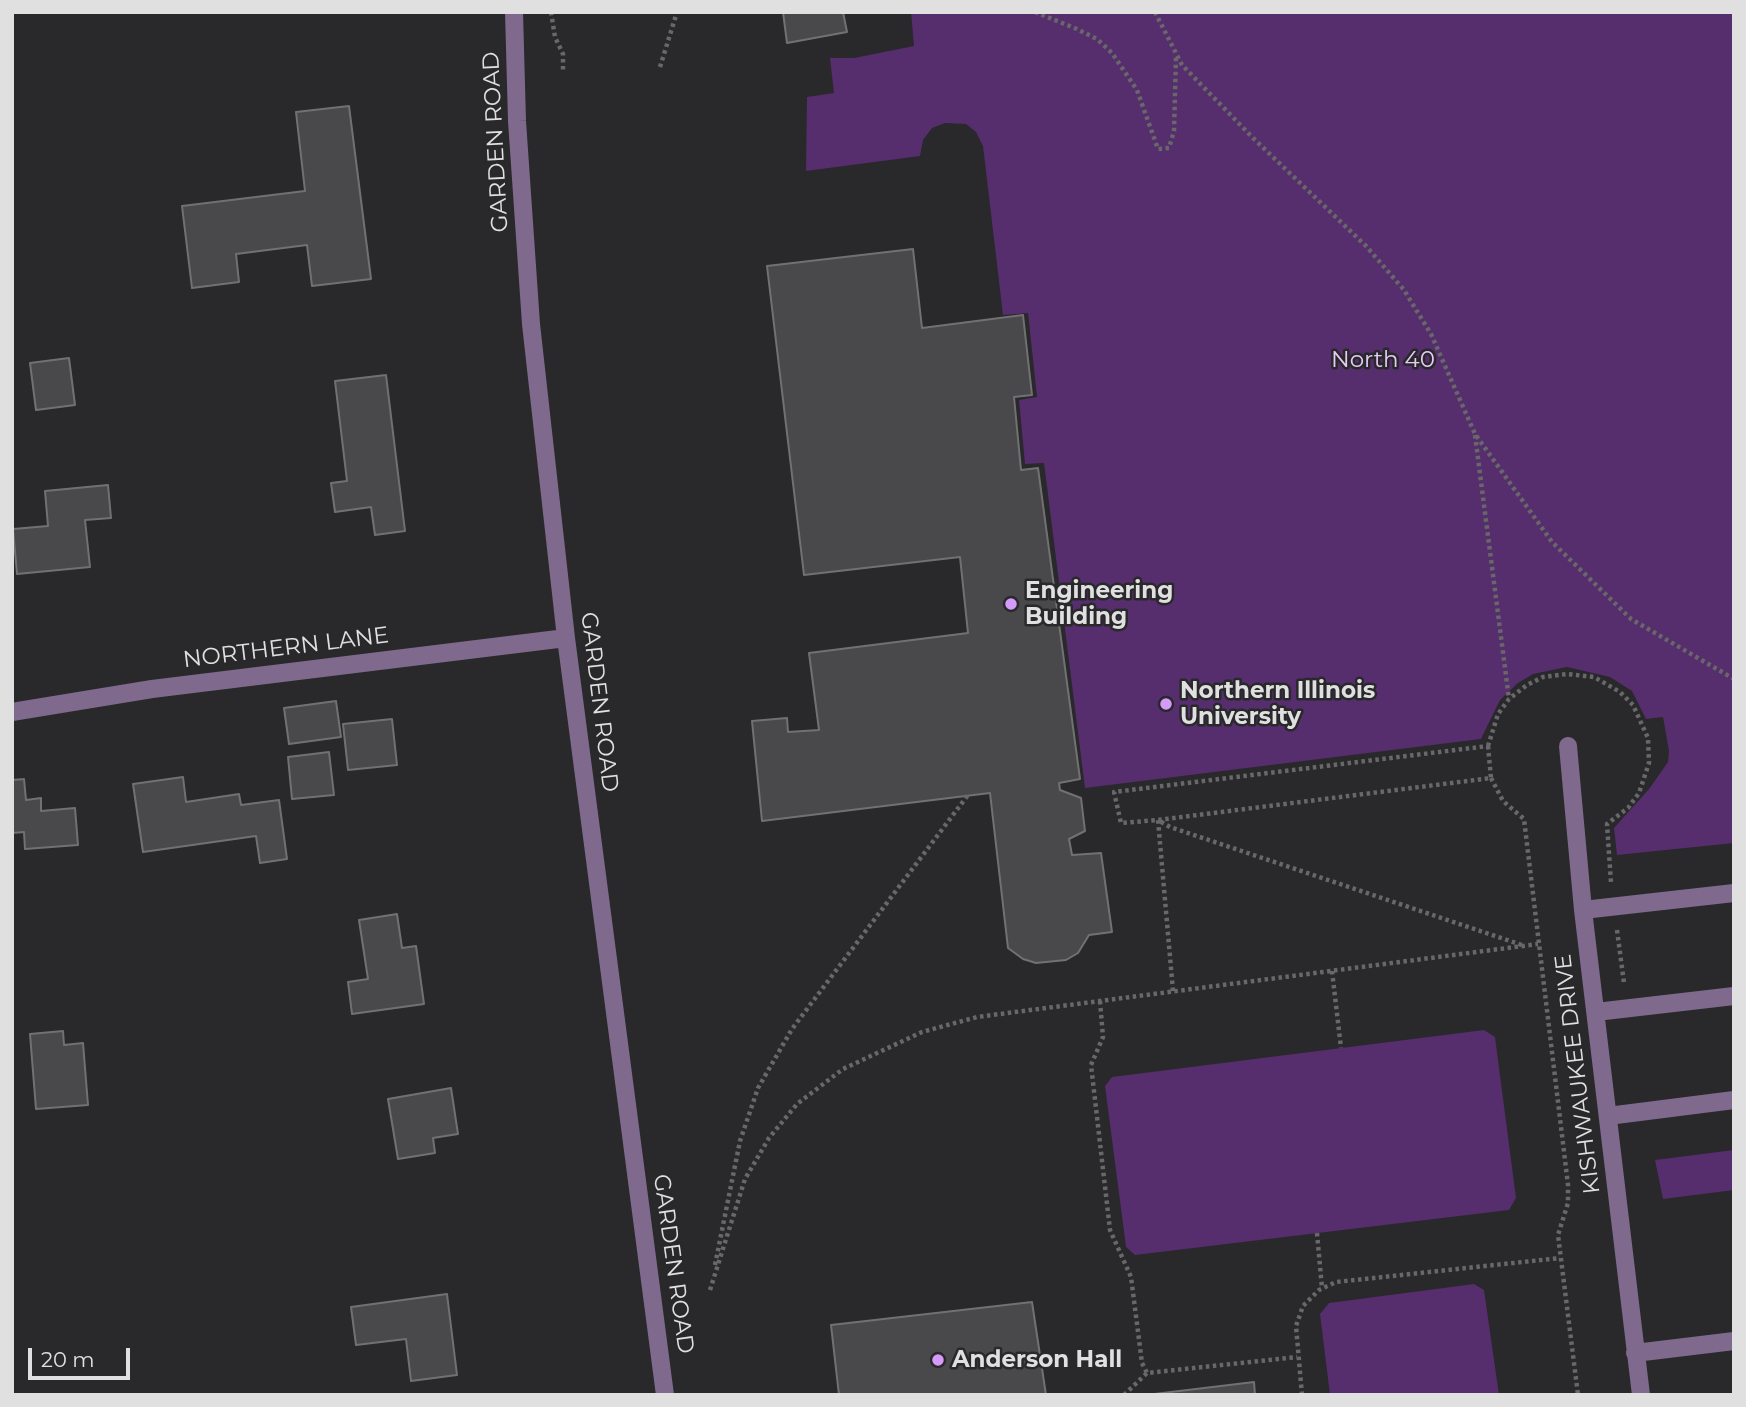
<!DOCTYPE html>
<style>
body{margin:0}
#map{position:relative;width:1746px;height:1407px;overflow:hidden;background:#29282a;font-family:Montserrat,sans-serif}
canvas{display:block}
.frame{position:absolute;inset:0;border:14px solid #e0e0e1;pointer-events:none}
.scale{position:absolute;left:28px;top:1348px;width:102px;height:32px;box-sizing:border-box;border:4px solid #e0e0e1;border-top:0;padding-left:9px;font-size:21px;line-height:24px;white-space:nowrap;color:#e0e0e1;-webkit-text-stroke:5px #29282a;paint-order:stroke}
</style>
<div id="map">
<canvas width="1746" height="1407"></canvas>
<div class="frame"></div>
<div class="scale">20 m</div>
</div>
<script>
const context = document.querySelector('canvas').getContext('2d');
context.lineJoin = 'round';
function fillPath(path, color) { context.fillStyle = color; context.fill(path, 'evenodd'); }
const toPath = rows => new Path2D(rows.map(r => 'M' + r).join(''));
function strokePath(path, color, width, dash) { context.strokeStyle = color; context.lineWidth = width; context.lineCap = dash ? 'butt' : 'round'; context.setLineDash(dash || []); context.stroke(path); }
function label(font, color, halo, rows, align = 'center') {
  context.font = font + ' Montserrat,sans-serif'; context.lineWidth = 5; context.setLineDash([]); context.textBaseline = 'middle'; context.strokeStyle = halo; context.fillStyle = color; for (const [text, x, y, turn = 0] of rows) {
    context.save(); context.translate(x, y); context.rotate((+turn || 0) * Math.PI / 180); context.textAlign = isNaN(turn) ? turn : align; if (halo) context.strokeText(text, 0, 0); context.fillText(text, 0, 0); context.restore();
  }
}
fillPath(toPath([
 [911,12,1734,12,1734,843,1617,855,1614,828,1649,789,1668,762,1669,751,1663,717,1646,719,1632,691,1610,677,1567,667,1533,674,1518,683,1500,700,1481,739,1085,788,1044,463,1025,464,1019,400,1037,397,1028,313,1003,315,983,146,976,132,966,124,945,123,932,128,923,140,920,156,806,171,807,97,834,93,830,58,854,58,914,46],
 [1484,1030,1495,1037,1516,1198,1509,1210,1135,1255,1126,1247,1105,1086,1112,1077],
 [1734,1150,1734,1190,1663,1199,1655,1160],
 [1474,1284,1484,1290,1499,1395,1330,1395,1320,1314,1329,1303]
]), '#562d6d');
const building = toPath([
 [783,12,843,12,847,32,787,43,783,12],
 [349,106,371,279,312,286,307,245,236,254,239,282,192,288,182,206,305,191,296,112,349,106],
 [913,249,922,328,1023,315,1032,395,1014,397,1021,470,1038,468,1080,779,1059,783,1060,790,1081,798,1085,831,1069,839,1072,855,1101,853,1112,932,1089,935,1078,953,1066,960,1036,963,1023,959,1008,948,990,793,762,821,752,721,787,718,788,732,819,730,809,653,968,633,960,557,804,575,767,266,913,249],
 [69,358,75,405,36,410,30,363,69,358],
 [386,375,405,531,375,535,371,507,335,512,331,483,347,481,335,381,386,375],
 [108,485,111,518,85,520,90,567,17,574,13,529,48,526,45,491,108,485],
 [336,701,341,737,289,744,284,708,336,701],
 [392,719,397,765,348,770,343,724,392,719],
 [329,752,334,795,292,799,288,757,329,752],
 [183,777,186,802,239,794,241,805,279,800,287,859,260,863,256,836,143,852,133,784,183,777],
 [24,779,26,800,41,798,41,811,75,808,78,845,25,849,24,832,12,833,12,780,24,779],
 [397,914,402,948,416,946,424,1004,352,1014,348,982,368,979,359,920,397,914],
 [63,1031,64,1045,83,1043,88,1105,36,1109,30,1034,63,1031],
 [451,1088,458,1134,433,1138,435,1153,398,1159,388,1099,451,1088],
 [447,1294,457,1375,411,1381,406,1339,356,1345,351,1307,447,1294],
 [1032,1302,1046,1395,839,1395,831,1325,1032,1302],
 [1254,1382,1255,1395,1146,1395,1254,1382]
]);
fillPath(building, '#49484a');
strokePath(building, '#727073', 2);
strokePath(toPath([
 [551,12,555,37,563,54,563,71],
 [1035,12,1077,29,1097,39,1112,53,1137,90,1158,149,1169,148,1174,131,1176,57],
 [1155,12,1182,65,1253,138,1366,246,1404,290,1431,334,1475,434,1552,542,1631,619,1734,679],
 [660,67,677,12],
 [1475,435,1509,699],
 [1488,746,1491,778,1158,820,1121,823,1114,792,1488,746],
 [1488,746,1498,714,1509,699,1527,685,1543,677,1567,674,1594,677,1620,692,1633,705,1648,738,1649,763,1639,793,1628,808,1607,824,1611,883],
 [1491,778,1503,801,1524,819,1568,1185,1568,1203,1558,1235,1578,1395],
 [1617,930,1624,983],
 [1332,971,1341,1048],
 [1173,991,1158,820,1170,827,1522,945],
 [1100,1001,1103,1037,1091,1065,1110,1230,1131,1277,1142,1363,1147,1373],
 [1317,1233,1322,1288],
 [715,1265,740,1141,758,1088,792,1029,968,795],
 [710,1290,745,1179,769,1138,797,1104,843,1069,922,1032,977,1017,1538,944],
 [1124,1395,1147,1373,1297,1357],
 [1302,1395,1296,1326,1303,1306,1319,1290,1336,1282,1560,1258]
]), '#686769', 4.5, [3.5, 3.5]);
strokePath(toPath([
 [514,12,517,121,531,324,566,638,665,1395],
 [12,712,152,689,566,638],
 [1568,746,1583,910,1641,1395],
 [1583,910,1734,893],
 [1596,1012,1734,996],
 [1608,1116,1734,1100],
 [1635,1353,1734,1341]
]), '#7f6a8d', 18);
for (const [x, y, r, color] of [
 [1011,604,7,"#d59bfa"],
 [1166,704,7,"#d59bfa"],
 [938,1360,7,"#d59bfa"]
]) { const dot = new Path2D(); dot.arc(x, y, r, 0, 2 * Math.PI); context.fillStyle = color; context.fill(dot); strokePath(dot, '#29282a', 2.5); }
label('23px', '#e0e0e1', '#29282a', [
 ["GARDEN ROAD",496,142,-93],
 ["NORTHERN LANE",286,648,-7],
 ["GARDEN ROAD",599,702,83],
 ["KISHWAUKEE DRIVE",1578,1074,-97],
 ["GARDEN ROAD",673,1264,82]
]);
label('23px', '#e5cbf6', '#29282a', [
 ["North 40",1383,360]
]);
label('bold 23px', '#e0e0e1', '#29282a', [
 ["Engineering",1025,591],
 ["Building",1025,617],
 ["Northern Illinois",1180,691],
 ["University",1180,717],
 ["Anderson Hall",952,1360]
], 'left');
</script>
